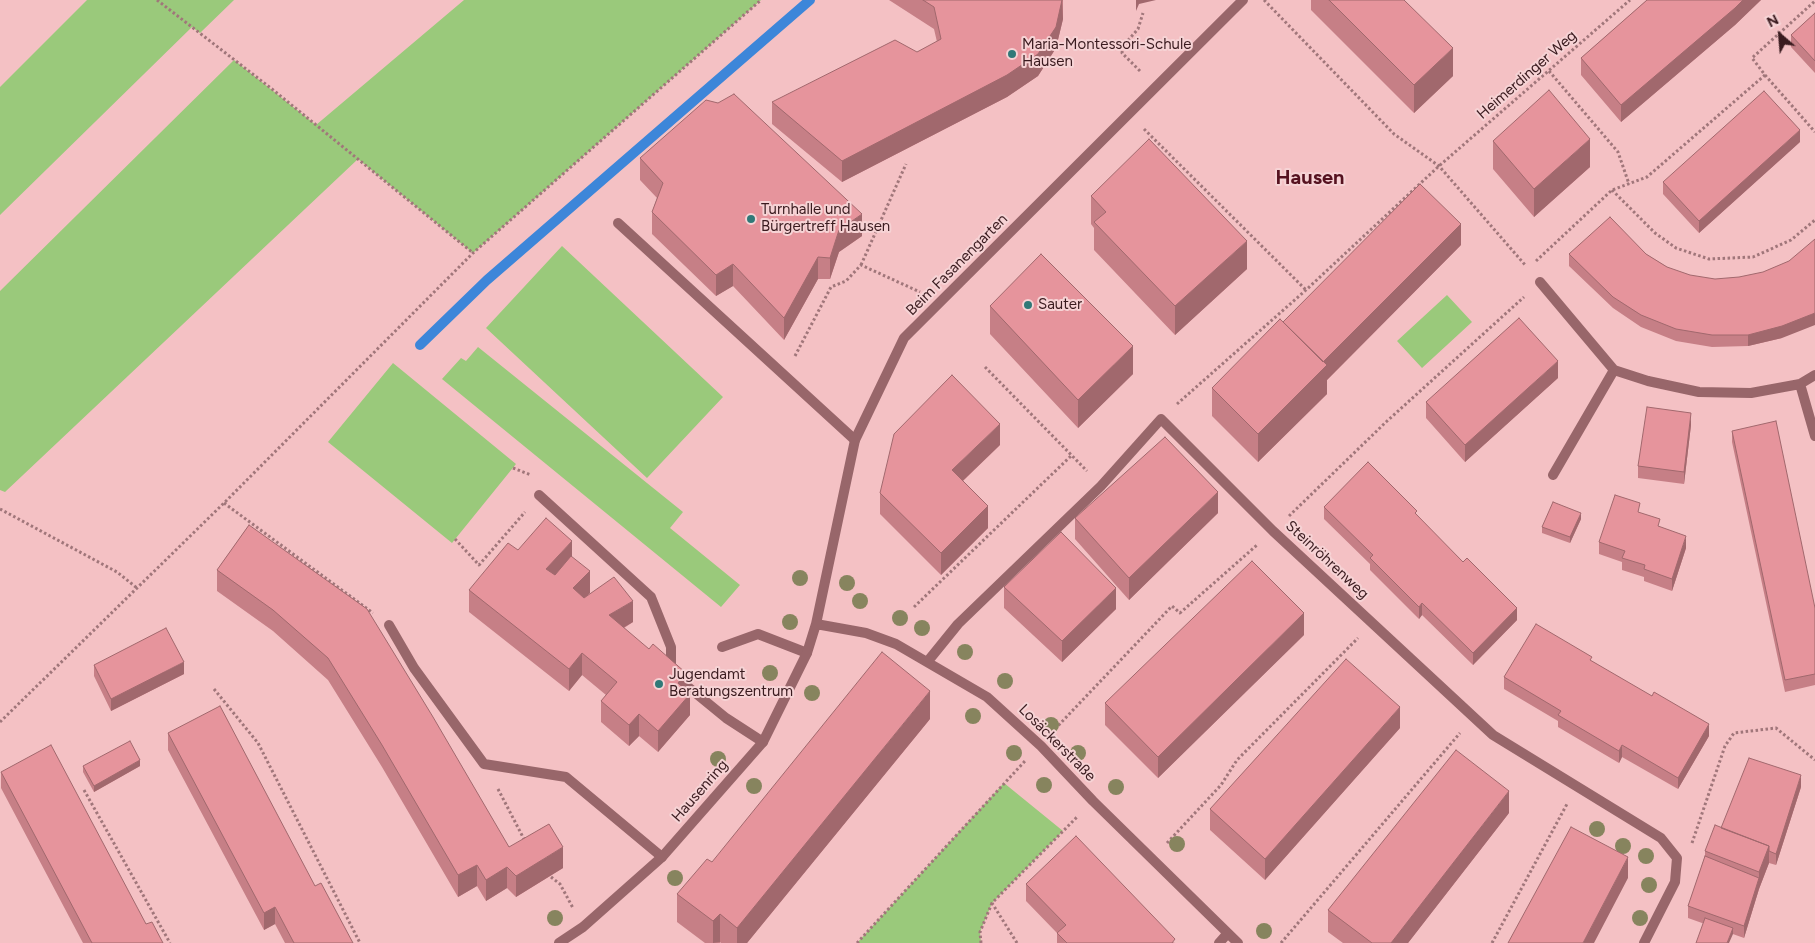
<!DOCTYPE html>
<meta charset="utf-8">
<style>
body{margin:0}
#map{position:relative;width:1815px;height:943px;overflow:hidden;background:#f4c1c4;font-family:Figtree,sans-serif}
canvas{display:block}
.north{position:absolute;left:1755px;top:10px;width:50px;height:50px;-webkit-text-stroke:4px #f6d3d5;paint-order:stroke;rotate:333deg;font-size:14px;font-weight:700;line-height:20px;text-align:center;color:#3a1b1f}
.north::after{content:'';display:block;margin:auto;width:18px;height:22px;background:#3a1b1f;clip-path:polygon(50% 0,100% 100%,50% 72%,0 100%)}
</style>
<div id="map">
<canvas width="1815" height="943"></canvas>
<div class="north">N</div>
</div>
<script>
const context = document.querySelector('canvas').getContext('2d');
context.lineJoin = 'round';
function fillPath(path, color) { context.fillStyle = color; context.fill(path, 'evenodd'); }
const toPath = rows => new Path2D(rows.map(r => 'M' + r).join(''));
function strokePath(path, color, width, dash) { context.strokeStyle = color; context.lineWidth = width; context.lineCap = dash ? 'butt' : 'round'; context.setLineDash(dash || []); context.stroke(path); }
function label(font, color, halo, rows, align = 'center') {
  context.font = font + ' Figtree,sans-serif'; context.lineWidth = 4; context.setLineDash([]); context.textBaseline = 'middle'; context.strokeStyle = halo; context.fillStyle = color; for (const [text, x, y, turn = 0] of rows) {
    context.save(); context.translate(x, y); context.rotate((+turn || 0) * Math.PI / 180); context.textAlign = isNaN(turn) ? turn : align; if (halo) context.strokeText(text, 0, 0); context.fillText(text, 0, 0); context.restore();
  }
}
fillPath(toPath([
 [87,0,234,0,200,33,192,27,0,215,0,87],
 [464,0,761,0,473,253,358,159,5,492,0,490,0,291,234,60,316,125],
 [562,246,723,397,647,478,486,328],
 [1447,295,1472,322,1422,368,1397,341],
 [478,347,683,512,670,528,740,585,721,607,442,379,461,358,466,361],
 [393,363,516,464,452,543,328,442],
 [1004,783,1063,831,992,903,980,932,981,943,857,943]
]), '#9ac97b');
strokePath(toPath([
 [420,345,487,280,810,0]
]), '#3d86d9', 10);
strokePath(toPath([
 [157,0,272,89,473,253],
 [1264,0,1394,134,1439,166,1526,266],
 [1140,71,1122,53,1123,46,1138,29,1143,13],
 [1549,71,1618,152,1629,184],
 [1765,75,1815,132],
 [1144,129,1306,290],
 [1612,190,1655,233,1676,248,1709,259,1753,257,1791,240,1815,220],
 [1536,261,1612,190,1647,177,1765,75,1752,58,1815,1],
 [861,265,906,164],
 [795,356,831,287,846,281,861,265,920,292],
 [985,367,1087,471],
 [1177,404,1306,290,1439,166,1630,0],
 [513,468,531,475],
 [224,503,373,613],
 [0,509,117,572,137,588],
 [1289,516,1386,422,1524,297],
 [455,539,479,565,525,512],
 [914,607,1072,455],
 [214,689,258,743,360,943],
 [0,722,224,503,473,253,761,0],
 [1055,729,1172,606,1180,613,1257,545],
 [498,789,525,841],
 [84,790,170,943],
 [1167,843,1221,785,1237,760,1358,638],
 [1692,843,1725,746,1734,733,1776,728,1815,760],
 [551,877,560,884,573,908],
 [857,943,1025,761],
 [981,943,980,932,992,903],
 [1017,943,992,903,1078,816],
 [1281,943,1460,733],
 [1492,943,1567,804]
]), '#a0767a', 3, [2.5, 2.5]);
strokePath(toPath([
 [618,223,855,440],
 [539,495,651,597,671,647,671,673,726,718,763,742],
 [389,625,414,668,484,764,566,777,662,857],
 [722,647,758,634,807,653]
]), '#98666a', 10);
strokePath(toPath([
 [1540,282,1614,370,1648,381,1699,392,1751,393,1800,384,1815,375],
 [1800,384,1815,436],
 [1553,475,1614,370],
 [816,624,866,633,896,644,987,697,1041,746,1093,801,1238,943],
 [928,661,958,624,1101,486,1161,419,1273,531,1493,735,1661,838,1677,858,1675,882,1644,943],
 [559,943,583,927,662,857,763,742,807,653,816,624,855,440,904,338,1243,0],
 [1219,943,1227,934]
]), '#98666a', 10);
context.fillStyle = '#87845e';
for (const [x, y] of [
 [800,578],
 [847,583],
 [860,601],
 [900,618],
 [790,622],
 [922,628],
 [965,652],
 [770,673],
 [1005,681],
 [812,693],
 [973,716],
 [1051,725],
 [1014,753],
 [1078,753],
 [718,759],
 [1044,785],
 [754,786],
 [1116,787],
 [1597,829],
 [1177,844],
 [1623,846],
 [1646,856],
 [675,878],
 [1649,885],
 [555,918],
 [1640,918],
 [1264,931]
]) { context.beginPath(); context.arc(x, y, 8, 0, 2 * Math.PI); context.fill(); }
fillPath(toPath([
 [889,0,1063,0,1063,19,1056,48,1038,76,1007,97,842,182,772,124,772,102,917,52,937,42,934,29],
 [1311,0,1404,0,1453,76,1414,113,1311,10],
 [1647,0,1761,0,1735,25,1621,122,1581,75,1581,58],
 [1815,13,1815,73,1791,47,1791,35],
 [1493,141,1590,167,1534,217,1493,169],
 [1800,142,1699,233,1663,194,1663,182],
 [640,158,862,236,839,252,830,279,818,279,784,340,733,286,716,296,652,234,652,212,657,198,640,180],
 [1091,196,1247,269,1175,335,1094,250,1094,228,1091,224],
 [1461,245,1327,380,1327,394,1258,462,1212,416,1212,388,1283,322],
 [1569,254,1646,254,1782,338,1748,346,1712,347,1676,341,1641,327,1613,308,1569,266],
 [990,306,1133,374,1078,428,990,334],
 [1558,378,1465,462,1426,418,1426,402],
 [1691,425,1684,484,1638,478,1638,466],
 [1732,431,1815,608,1815,685,1785,692,1732,442],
 [1000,445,963,481,988,528,941,575,880,514,880,493],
 [1324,507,1417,516,1517,620,1473,665,1422,615,1419,619,1370,570,1370,564,1324,519],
 [1218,513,1129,600,1075,539,1075,518],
 [1640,513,1686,548,1672,591,1644,581,1644,577,1622,570,1622,562,1599,554,1599,542],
 [1581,519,1570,543,1542,533,1542,527],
 [249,525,509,847,563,868,516,897,507,888,486,901,477,886,458,897,382,767,328,680,273,631,217,591,217,570],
 [518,550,572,557,590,593,586,596,633,622,624,628,686,691,690,715,658,752,639,736,629,746,601,722,601,701,606,695,582,675,569,691,469,612,469,590],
 [1004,587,1116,609,1062,662,1004,608],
 [1304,635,1158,778,1105,725,1105,703],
 [1592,661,1709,736,1678,789,1622,757,1619,763,1558,727,1558,721,1504,689,1504,677],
 [94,665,184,674,111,711,94,676],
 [930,719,747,943,721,943,720,942,720,943,705,943,677,922,677,894,712,862],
 [1400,728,1265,880,1210,830,1210,809],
 [168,733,315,886,353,943,285,943,275,924,264,930,168,750],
 [83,766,140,766,94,792,83,772],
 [1,772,146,924,163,943,83,943,1,788],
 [1801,787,1776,865,1769,863,1759,889,1744,938,1688,918,1688,906,1705,856,1705,851,1721,828],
 [1509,813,1408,943,1343,943,1328,932,1328,910],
 [1026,884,1175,943,1057,943,1057,933,1026,901]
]), '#c67f86');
fillPath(toPath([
 [1062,0,1063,19,1056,48,1038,76,1007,97,842,182,842,161],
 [1136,0,1156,0,1139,4,1136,11],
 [1743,0,1761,0,1735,25,1621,122,1621,105],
 [1453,48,1453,76,1414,113,1414,85],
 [1800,130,1800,142,1699,233,1699,221],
 [1590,139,1590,167,1534,217,1534,189],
 [862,214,862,236,839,252,830,279,830,258,839,230],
 [1461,224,1461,245,1327,380,1327,394,1258,462,1258,434,1320,365],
 [1247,241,1247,269,1175,335,1175,306],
 [818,257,818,279,784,340,784,318],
 [733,264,733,286,716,296,716,275],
 [1815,313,1815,325,1782,338,1748,346,1748,335],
 [1133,346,1133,374,1078,428,1078,400],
 [1558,361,1558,378,1465,462,1465,445],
 [1691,413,1691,425,1684,484,1684,472],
 [1000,424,1000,445,952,491,952,470],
 [1218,492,1218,513,1129,600,1129,578],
 [988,506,988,528,941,575,941,553],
 [1581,513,1581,519,1570,543,1570,537],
 [1686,536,1686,548,1672,591,1672,579],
 [572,541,572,562,546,590,546,569],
 [590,571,590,593,573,610,573,588],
 [1116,588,1116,609,1062,662,1062,641],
 [633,601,633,622,609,636,609,615],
 [1422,603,1422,615,1419,619,1419,607],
 [1517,608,1517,620,1473,665,1473,653],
 [1304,613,1304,635,1158,778,1158,757],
 [582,653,582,675,569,691,569,669],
 [184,662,184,674,111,711,111,699],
 [686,673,686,694,678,683],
 [930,691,930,719,747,943,737,943,737,928],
 [690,694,690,715,658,752,658,731],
 [1400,707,1400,728,1265,880,1265,859],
 [639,714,639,736,629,746,629,725],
 [1709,724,1709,736,1678,789,1678,778],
 [1622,745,1622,757,1619,763,1619,751],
 [140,760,140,766,94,792,94,786],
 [1801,775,1801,787,1776,865,1776,854],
 [1509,791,1509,813,1408,943,1391,943],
 [1769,846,1769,863,1759,889,1744,938,1744,926,1759,878,1759,872],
 [563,847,563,868,516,897,516,876],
 [1628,857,1628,878,1594,943,1583,943],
 [477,865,477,886,458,897,458,875],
 [507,867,507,888,486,901,486,880],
 [275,907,275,924,264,930,264,913],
 [720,914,720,942,713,943,713,921],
 [1733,928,1733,934,1729,943,1727,943]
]), '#a1686d');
const building = toPath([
 [923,0,1062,0,1056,27,1038,54,1007,75,842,161,772,102,895,40,917,52,941,39,934,7,923,0],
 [1329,0,1404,0,1453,48,1414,85,1329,0],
 [1647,0,1743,0,1735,8,1621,105,1581,58,1647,0],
 [1815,13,1815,61,1791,35,1815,13],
 [1549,90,1590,139,1534,189,1493,141,1549,90],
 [1764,91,1800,130,1699,221,1663,182,1764,91],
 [734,94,862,214,839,230,830,258,818,257,784,318,733,264,716,275,652,212,663,183,640,158,706,100,718,103,734,94],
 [1149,139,1247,241,1175,306,1094,222,1106,212,1091,196,1149,139],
 [1420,184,1461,224,1323,362,1283,322,1420,184],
 [1610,217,1646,254,1667,267,1690,275,1715,279,1739,277,1763,272,1789,261,1815,239,1815,313,1782,326,1748,335,1712,335,1676,329,1641,315,1613,297,1569,254,1610,217],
 [1041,254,1133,346,1078,400,990,306,1041,254],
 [1519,318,1558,361,1465,445,1426,402,1519,318],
 [1280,319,1327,365,1258,434,1212,388,1280,319],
 [952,375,1000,424,952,470,988,506,941,553,880,493,894,434,952,375],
 [1647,407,1691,413,1684,472,1638,466,1647,407],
 [1776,421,1815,608,1815,674,1785,680,1732,431,1776,421],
 [1165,437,1218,492,1129,578,1075,518,1165,437],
 [1368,462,1417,511,1415,513,1463,562,1467,558,1517,608,1473,653,1422,603,1419,607,1370,558,1373,555,1324,507,1368,462],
 [1615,495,1640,503,1638,512,1660,519,1658,526,1686,536,1672,579,1644,569,1645,565,1622,558,1625,551,1599,542,1615,495],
 [1553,502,1581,513,1570,537,1542,527,1553,502],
 [546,518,572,541,546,569,555,575,571,556,590,571,573,588,584,598,614,577,633,601,609,615,649,649,653,644,686,673,678,683,690,694,658,731,639,714,629,725,601,701,617,682,582,653,569,669,469,590,508,543,518,550,546,518],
 [249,525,367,609,433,717,509,847,549,824,563,847,516,876,507,867,486,880,477,865,458,875,382,745,328,658,273,610,217,570,249,525],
 [1061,532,1116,588,1062,641,1004,587,1061,532],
 [1252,561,1304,613,1158,757,1105,703,1252,561],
 [1536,624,1592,657,1590,660,1652,696,1654,692,1709,724,1678,778,1622,745,1619,751,1558,715,1561,711,1504,677,1536,624],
 [166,628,184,662,111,699,94,665,166,628],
 [882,652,930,691,737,928,720,914,713,921,677,894,707,859,712,862,882,652],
 [1346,659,1400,707,1265,859,1210,809,1346,659],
 [220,706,315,886,321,883,353,943,294,943,275,907,264,913,168,733,220,706],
 [130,741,140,760,94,786,83,766,130,741],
 [51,745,146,924,152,922,163,943,92,943,1,772,51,745],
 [1456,750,1509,791,1391,943,1372,943,1328,910,1456,750],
 [1749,758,1801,775,1776,854,1769,851,1769,846,1721,828,1749,758],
 [1715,825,1769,846,1759,872,1705,851,1715,825],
 [1571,827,1628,857,1583,943,1508,943,1571,827],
 [1076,836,1175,939,1172,943,1067,943,1057,933,1066,925,1026,884,1076,836],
 [1705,856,1759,878,1744,926,1688,906,1705,856],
 [1705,918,1733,928,1727,943,1696,943,1705,918]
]);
fillPath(building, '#e6949c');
strokePath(building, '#a1686d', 1);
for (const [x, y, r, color] of [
 [1012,54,5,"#307978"],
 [751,219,5,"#307978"],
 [1028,305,5,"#307978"],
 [659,684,5,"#307978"]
]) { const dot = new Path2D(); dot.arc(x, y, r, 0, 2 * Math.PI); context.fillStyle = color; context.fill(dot); strokePath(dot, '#f6d3d5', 2); }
label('15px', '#3a1b1f', '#f6d3d5', [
 ["Maria-Montessori-Schule",1022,45],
 ["Hausen",1022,62],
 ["Turnhalle und",761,210],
 ["Bürgertreff Hausen",761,227],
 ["Sauter",1038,305],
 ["Jugendamt",669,675],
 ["Beratungszentrum",669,692]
], 'left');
label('15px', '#3a1b1f', '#f6d3d5', [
 ["Heimerdinger Weg",1527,75,-41],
 ["Beim Fasanengarten",957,265,-45],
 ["Steinröhrenweg",1327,560,43],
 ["Losäckerstraße",1057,743,45],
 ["Hausenring",700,791,-49]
]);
label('bold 20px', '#561220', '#f6d3d5', [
 ["Hausen",1310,178]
]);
</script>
